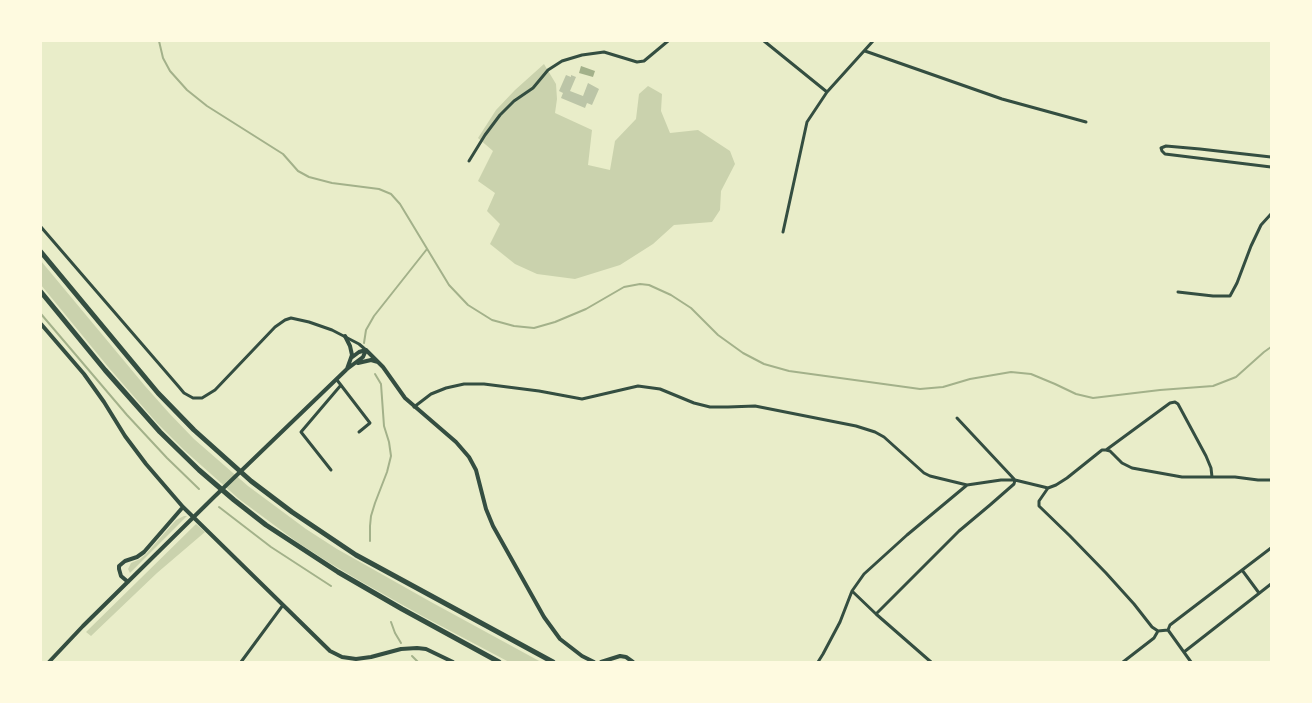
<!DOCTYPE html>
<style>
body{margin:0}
#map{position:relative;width:1312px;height:703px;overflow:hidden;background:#e9edc9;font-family:"Nunito Sans",sans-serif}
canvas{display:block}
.frame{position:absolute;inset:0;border:42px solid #fefae0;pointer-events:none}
</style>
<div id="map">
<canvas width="1312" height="703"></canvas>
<div class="frame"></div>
</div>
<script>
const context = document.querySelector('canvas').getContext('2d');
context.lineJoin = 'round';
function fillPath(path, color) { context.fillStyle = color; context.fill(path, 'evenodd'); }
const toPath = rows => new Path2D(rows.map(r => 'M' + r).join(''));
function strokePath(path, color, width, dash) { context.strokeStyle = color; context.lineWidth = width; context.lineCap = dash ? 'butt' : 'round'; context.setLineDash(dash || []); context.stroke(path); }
fillPath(toPath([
 [544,64,556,84,557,99,555,113,592,130,588,165,610,170,615,141,636,119,639,94,648,86,662,94,661,111,670,133,698,130,730,151,735,164,721,191,720,210,712,222,674,225,653,244,620,265,575,279,537,274,515,264,490,244,500,224,487,211,495,193,478,181,493,151,478,138,496,110,515,90],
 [41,261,145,386,169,413,194,439,248,486,306,529,337,549,431,602,541,662,509,662,424,617,360,581,328,562,297,542,239,499,184,450,157,423,109,368,41,285],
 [184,516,187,516,130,573,128,569,131,563,140,559,146,554,176,520],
 [196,524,205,532,157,573,91,636,86,632]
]), '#cad2ad');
fillPath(toPath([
 [581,66,595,71,593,77,579,73]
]), '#a3b18a');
strokePath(toPath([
 [159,41,163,58,170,71,187,90,207,106,283,154,298,171,309,177,332,183,379,189,391,194,400,204,449,285,468,305,492,320,514,326,534,328,555,322,586,309,624,287,640,284,649,285,671,295,691,308,718,335,743,353,764,364,789,371,920,389,943,387,970,379,1011,372,1031,374,1055,384,1076,394,1093,398,1160,390,1213,386,1236,377,1264,352,1271,347],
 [41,314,127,415,167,458,199,489],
 [364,343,366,330,374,316,427,249],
 [219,507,271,547,331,586],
 [370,541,370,526,371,516,375,503,387,472,391,456,389,442,384,426,381,384,375,374],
 [391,622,395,633,401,643],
 [412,656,418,662]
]), '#a3b18a', 2);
fillPath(toPath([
 [566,75,571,77,571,75,576,77,570,91,583,96,588,83,599,89,592,105,587,103,585,108,561,98,563,93,559,91]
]), '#bcc5a7');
strokePath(toPath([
 [764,41,827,92],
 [865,51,1002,99,1086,122],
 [1271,157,1200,149,1166,146,1161,148,1162,151,1165,154,1271,167],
 [469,161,485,135,500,115,514,101,533,88,548,70,562,61,582,55,604,52,637,62,644,61,668,41],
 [41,227,179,387,184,393,193,398,202,398,215,390,275,327,285,320,291,318,309,322,332,330,359,344,366,350],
 [783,232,807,122,827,92,873,41],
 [1178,292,1213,296,1230,296,1237,283,1251,246,1261,225,1271,214],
 [337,380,370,423,359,432],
 [414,407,431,394,446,388,464,384,484,384,539,391,582,399,638,386,660,389,694,403,710,407,728,407,755,406,856,426,875,432,884,437,924,473,930,476,967,485,1001,480,1015,480,1048,488,1056,485,1067,478,1102,450,1106,450,1110,451,1122,463,1132,468,1182,477,1235,477,1258,480,1271,480],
 [1106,450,1170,403,1175,402,1178,404,1206,456,1211,468,1212,477],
 [331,470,301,432,341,385],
 [1048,488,1039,501,1039,506,1070,536,1106,573,1134,604,1152,627,1158,631,1168,630,1170,625,1271,548],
 [1242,570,1259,593],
 [852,591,876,614,931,662],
 [876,614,959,531,990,505,1014,484,1015,480,957,418],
 [1168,630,1191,662],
 [1184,652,1271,584],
 [241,662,283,605],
 [818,662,823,654,840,622,852,591,864,574,907,535,967,485],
 [1123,662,1154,638,1158,631]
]), '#344e41', 3);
strokePath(toPath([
 [41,324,84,374,104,402,125,436,146,464,183,507,330,651,342,657,356,659,371,657,401,649,417,648,426,649,453,662],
 [345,336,350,346,352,355,347,369],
 [366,350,383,367,405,398,456,442,469,457,476,470,486,509,493,526,544,617,560,639,582,656,594,662],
 [351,358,359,352,366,350],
 [358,363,371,360,378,362],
 [128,582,121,576,119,569,119,566,125,561,137,557,144,552,183,507],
 [49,662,83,626,213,498,347,369,363,357,366,350],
 [601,662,620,656,626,657,633,662]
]), '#344e41', 4);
strokePath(toPath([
 [41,252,158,393,194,430,251,481,292,512,356,555,553,662],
 [41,292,105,370,160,432,199,470,234,500,266,525,338,572,402,609,499,662]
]), '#344e41', 5);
</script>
